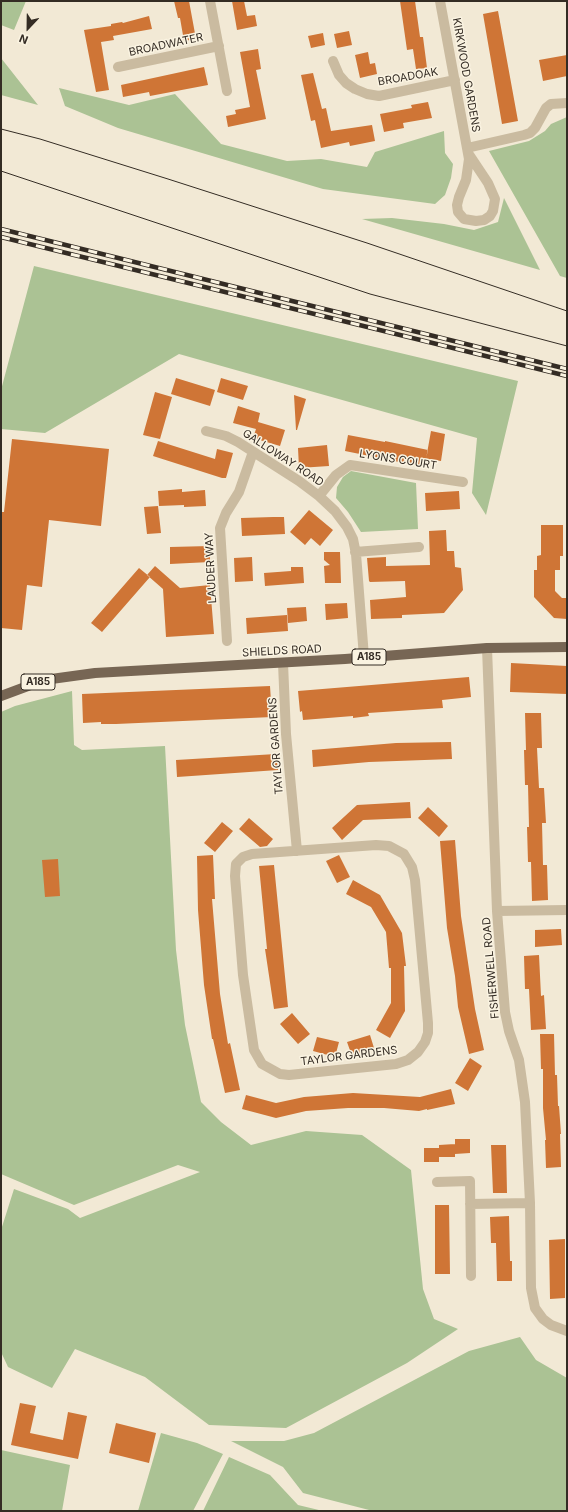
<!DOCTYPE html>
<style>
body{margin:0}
#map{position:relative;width:568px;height:1512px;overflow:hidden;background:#f2e9d5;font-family:Inter,sans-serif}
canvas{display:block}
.frame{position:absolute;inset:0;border:2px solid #342c24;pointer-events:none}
.north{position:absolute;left:8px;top:8px;width:40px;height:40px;-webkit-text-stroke:3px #faf3e1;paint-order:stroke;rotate:202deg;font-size:11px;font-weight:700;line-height:16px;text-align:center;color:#342c24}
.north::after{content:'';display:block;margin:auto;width:14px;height:18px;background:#342c24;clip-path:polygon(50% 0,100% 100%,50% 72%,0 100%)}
</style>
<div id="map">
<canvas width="568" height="1512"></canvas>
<div class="frame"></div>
<div class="north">N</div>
</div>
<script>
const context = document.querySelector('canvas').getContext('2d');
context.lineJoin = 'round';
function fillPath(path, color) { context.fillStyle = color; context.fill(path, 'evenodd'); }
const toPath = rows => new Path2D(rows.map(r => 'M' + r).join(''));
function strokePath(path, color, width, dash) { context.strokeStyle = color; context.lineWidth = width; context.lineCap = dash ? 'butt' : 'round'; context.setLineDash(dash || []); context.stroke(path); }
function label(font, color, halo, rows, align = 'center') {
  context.font = font + ' Inter,sans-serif'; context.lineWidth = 3; context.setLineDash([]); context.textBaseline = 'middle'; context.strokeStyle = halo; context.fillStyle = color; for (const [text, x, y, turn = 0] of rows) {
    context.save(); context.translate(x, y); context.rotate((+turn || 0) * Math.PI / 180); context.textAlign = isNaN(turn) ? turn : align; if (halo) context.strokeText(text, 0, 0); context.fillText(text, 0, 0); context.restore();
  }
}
fillPath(toPath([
 [1,1,26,1,14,30,1,25],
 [1,58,38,105,1,95],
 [59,88,129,105,175,94,221,144,287,161,321,159,367,167,375,152,444,131,445,153,453,164,451,178,445,195,435,204,323,189,118,128,65,106],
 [567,117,567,278,560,276,489,151,529,141,545,131,551,124],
 [504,198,540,270,362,219,392,218,444,224,474,230,498,222],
 [34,266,518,381,486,515,472,493,477,438,179,354,45,433,1,429,1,390],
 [351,471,416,483,418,529,361,532,348,512,336,498,337,487,343,477],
 [72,691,74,745,82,750,165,746,176,950,185,1025,201,1102,221,1122,251,1145,306,1131,362,1135,411,1170,423,1289,434,1319,458,1329,407,1363,286,1428,209,1425,145,1377,75,1349,52,1388,8,1367,1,1352,1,1230,14,1189,68,1209,80,1218,200,1172,178,1165,74,1205,1,1174,1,712,15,706],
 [520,1337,536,1360,567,1378,567,1511,373,1511,303,1493,283,1467,231,1441,284,1441,314,1433,469,1351],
 [161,1433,197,1443,223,1454,193,1511,138,1511],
 [1,1450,70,1465,62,1511,1,1511],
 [229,1457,270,1475,298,1505,323,1511,203,1511]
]), '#abc294');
fillPath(toPath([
 [174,1,189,1,196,39,184,41,180,18,178,18],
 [232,1,244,1,247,16,255,15,257,26,237,30],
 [400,1,415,1,420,37,423,37,427,68,416,69,413,49,407,50],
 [498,11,518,121,502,124,483,14],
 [149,16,152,29,113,36,114,40,101,42,109,90,96,92,84,30,111,26,111,24,122,22,123,23],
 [349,31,352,45,337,48,334,34],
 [323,33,325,45,311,48,308,36],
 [258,49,261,69,256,70,266,119,228,127,226,116,236,114,235,110,250,107,240,52],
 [368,52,370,64,375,63,377,74,360,78,355,55],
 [567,55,567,76,543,81,539,60],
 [204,67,208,85,150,96,149,92,123,97,121,85],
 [313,73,322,109,326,108,331,131,372,125,375,141,350,146,349,142,321,148,315,120,311,121,301,75],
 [428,102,432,118,403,123,404,128,384,132,380,114,412,108,411,105],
 [176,378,215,390,210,406,171,394],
 [221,378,248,386,243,400,217,392],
 [155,392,172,397,160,439,143,435],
 [294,395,306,399,297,430,296,430],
 [238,406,260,413,258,422,285,430,280,446,253,438,256,429,233,423],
 [431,431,445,434,441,461,426,459],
 [348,435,385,442,385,441,428,450,424,467,345,451],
 [12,439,109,449,101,526,49,520,42,587,27,585,22,630,1,628,1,512,4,512],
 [158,441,215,459,217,449,233,453,226,478,222,478,153,456],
 [327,445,329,466,299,468,298,448],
 [182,489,182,492,205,490,206,506,184,507,184,505,159,506,158,491],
 [459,491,460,509,426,511,425,493],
 [158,506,161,533,147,534,144,507],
 [309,510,333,530,320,546,311,538,305,545,290,532],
 [273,517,284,517,285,534,242,536,241,518],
 [541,525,563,525,563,556,560,556,560,570,555,570,555,591,562,598,567,598,567,619,554,618,534,597,534,570,537,570,537,556,541,555],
 [446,530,447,551,454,551,455,567,461,568,463,590,444,613,402,615,402,618,371,619,370,600,406,597,405,581,370,582,369,581,367,558,386,557,386,566,430,565,429,531],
 [210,546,210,562,170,564,170,547],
 [324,552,340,552,341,583,325,583,324,566,330,565,324,560],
 [252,557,253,581,235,582,234,558],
 [155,566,180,588,210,585,214,634,166,637,163,589,147,575],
 [291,567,303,567,304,583,265,586,264,573,291,571],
 [139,568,150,577,102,632,91,623],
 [347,603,348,618,326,620,325,604],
 [306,607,307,621,288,623,287,608],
 [287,615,288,631,247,634,246,618],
 [511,663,567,666,567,694,510,692],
 [469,677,471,697,442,700,443,708,368,713,369,716,353,718,353,716,303,720,302,711,300,712,298,691],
 [270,686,272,717,116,724,101,724,101,722,83,723,82,694],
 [525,713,541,713,542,748,537,748,539,788,544,788,546,823,542,823,543,865,547,865,548,900,532,901,531,862,528,862,527,827,529,827,528,785,525,785,524,750,526,750],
 [451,742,452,759,369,762,313,767,312,750,396,743],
 [276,754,278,770,177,777,176,760],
 [410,802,411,818,363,820,342,840,332,828,357,805],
 [428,807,448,826,439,837,418,818],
 [249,818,273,839,267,846,260,847,239,829],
 [222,822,233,831,215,852,204,843],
 [455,840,461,916,475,1009,484,1050,469,1054,458,1007,455,976,447,928,440,841],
 [213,855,215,899,212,899,220,994,228,1044,230,1043,240,1090,225,1093,213,1039,212,1039,204,985,198,910,197,856],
 [339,855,350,877,337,883,326,861],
 [58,859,60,896,45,897,42,860],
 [274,865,288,1007,274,1009,265,949,267,949,259,866],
 [353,880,380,895,402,933,406,966,404,966,405,1011,390,1038,376,1030,391,1003,391,968,389,968,386,932,371,907,346,894],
 [561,929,562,945,535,947,535,930],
 [539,955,541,996,544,995,546,1029,531,1030,529,989,525,989,524,956],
 [292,1013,310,1034,298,1044,280,1024],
 [540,1034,554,1034,555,1075,557,1075,558,1106,559,1106,561,1134,560,1134,561,1167,546,1168,545,1140,546,1140,543,1108,543,1069,541,1069],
 [370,1035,374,1048,352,1056,347,1042],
 [317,1037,339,1042,335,1057,313,1051],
 [470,1058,482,1066,468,1091,455,1083],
 [451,1089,455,1104,427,1110,427,1109,419,1111,384,1108,348,1108,306,1111,276,1118,242,1109,246,1095,276,1103,304,1097,353,1093,420,1097],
 [455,1139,470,1139,470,1153,455,1154],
 [455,1144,455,1157,439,1157,439,1162,424,1162,424,1148,439,1148,439,1150,439,1145],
 [491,1145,506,1145,507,1193,493,1193],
 [435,1205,449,1205,450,1274,435,1274],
 [509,1216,510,1261,512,1261,512,1281,497,1281,496,1243,491,1243,490,1217],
 [565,1239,565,1298,550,1299,549,1240],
 [20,1403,36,1406,30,1433,63,1440,68,1412,87,1416,78,1459,11,1445],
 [116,1423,156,1433,149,1463,109,1453]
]), '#cf7536');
strokePath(toPath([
 [210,1,227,91],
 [440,1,469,159,466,180,459,197,457,205,458,212,464,219,476,221,484,220,490,216,493,211,495,199,488,183,468,153],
 [333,61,339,75,346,83,355,89,367,94,379,96,455,80],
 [118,67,219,46],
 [467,148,524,135,530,133,535,128,546,108,551,104,567,103],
 [206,431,226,436,238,442,299,481,319,496,335,511,347,527,353,539,356,554,364,657],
 [319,496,336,475,350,465,463,482],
 [355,552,419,547],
 [227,641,220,528,226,513,239,492,253,452],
 [487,648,497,911,505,1012,509,1031,519,1060,525,1102,530,1203,531,1288,535,1308,543,1319,551,1325,567,1331],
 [283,663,286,734,297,851],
 [376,845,389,846,404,854,412,867,415,880,428,1023,428,1033,425,1042,418,1052,408,1060,396,1064,289,1075,280,1074,262,1064,254,1050,243,975,235,876,236,864,243,857,252,854,376,845],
 [497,911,567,910],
 [437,1182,470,1181,471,1276],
 [470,1204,530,1203]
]), '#cabba0', 10);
strokePath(toPath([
 [1,696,44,680,95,673,345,659,487,648,567,647]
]), '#776654', 10);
strokePath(toPath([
 [1,129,40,139,168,179,367,243,567,311],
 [1,171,370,294,567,346]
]), '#342c24', 1);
const rail = toPath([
 [1,229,567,369],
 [1,237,567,376]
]);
strokePath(rail, '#342c24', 4.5);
strokePath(rail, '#faf3e1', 3, [9]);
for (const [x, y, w] of [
 [369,657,34],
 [38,682,34]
]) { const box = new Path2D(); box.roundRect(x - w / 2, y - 8, w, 16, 3); context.fillStyle = '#faf3e1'; context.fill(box); strokePath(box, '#342c24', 1); }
label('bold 10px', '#342c24', null, [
 ["A185",369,657],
 ["A185",38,682]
]);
label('11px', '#342c24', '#faf3e1', [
 ["BROADWATER",166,45,-12],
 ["KIRKWOOD GARDENS",466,75,80],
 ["BROADOAK",408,77,-10],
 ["GALLOWAY ROAD",283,458,33],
 ["LYONS COURT",398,460,9],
 ["LAUDER WAY",211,568,-93],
 ["SHIELDS ROAD",282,651,-3],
 ["TAYLOR GARDENS",276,746,-94],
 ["FISHERWELL ROAD",491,968,-95],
 ["TAYLOR GARDENS",349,1056,-7]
]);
</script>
